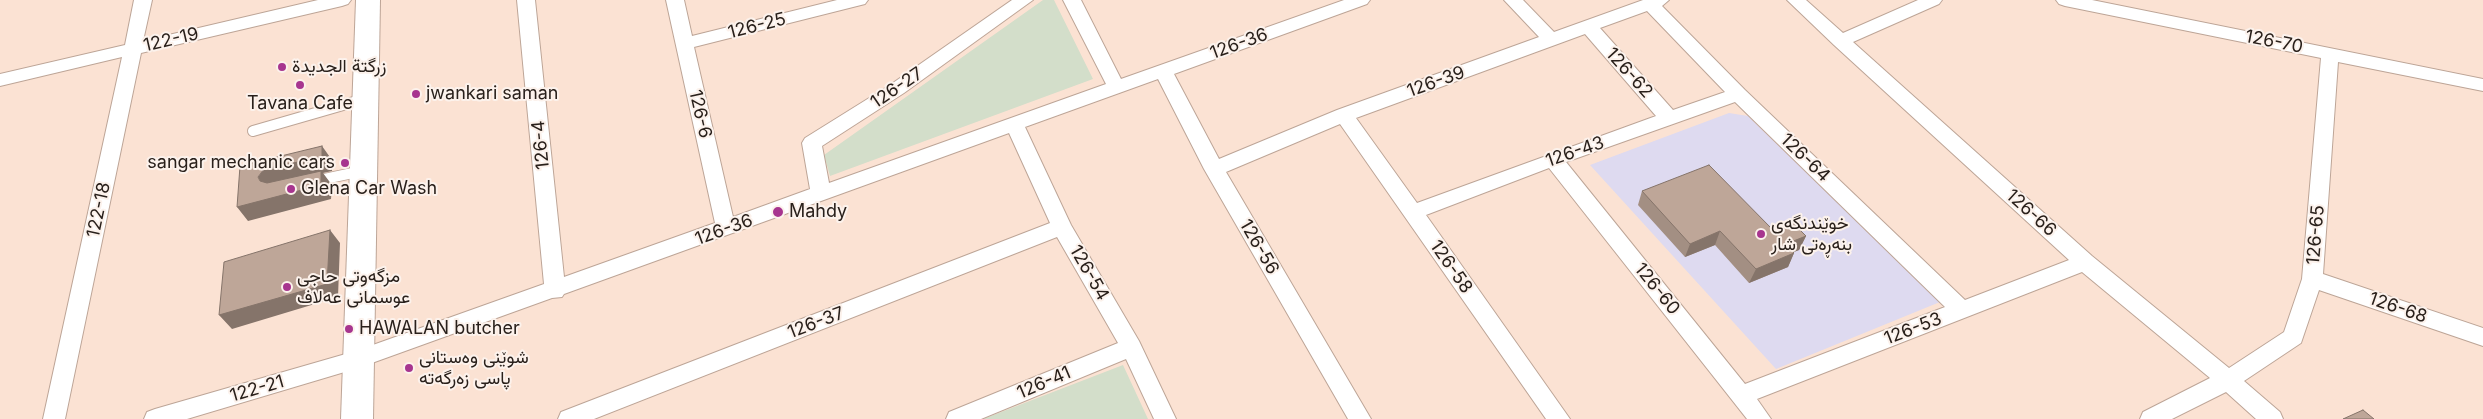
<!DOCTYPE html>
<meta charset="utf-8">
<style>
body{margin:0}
canvas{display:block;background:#fbe2d3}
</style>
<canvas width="2483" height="419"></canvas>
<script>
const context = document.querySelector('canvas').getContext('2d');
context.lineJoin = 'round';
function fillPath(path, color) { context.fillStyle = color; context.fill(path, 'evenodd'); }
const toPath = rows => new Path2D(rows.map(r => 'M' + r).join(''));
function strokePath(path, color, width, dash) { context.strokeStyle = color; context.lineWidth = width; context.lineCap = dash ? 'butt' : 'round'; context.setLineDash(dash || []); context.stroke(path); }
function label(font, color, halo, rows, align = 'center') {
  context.font = font + ' Inter,Vazirmatn,sans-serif'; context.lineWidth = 4; context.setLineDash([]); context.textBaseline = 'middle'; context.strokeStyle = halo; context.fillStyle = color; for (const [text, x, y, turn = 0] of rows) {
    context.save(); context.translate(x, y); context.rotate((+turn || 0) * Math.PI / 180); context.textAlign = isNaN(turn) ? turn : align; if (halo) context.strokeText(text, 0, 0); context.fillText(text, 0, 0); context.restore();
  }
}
fillPath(toPath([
 [1729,113,1748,116,1940,302,1776,369,1590,165]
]), '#dedaf0');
fillPath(toPath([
 [1043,0,1054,0,1093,79,830,176,824,155],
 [1123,365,1148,419,983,419]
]), '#d3deca');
const service = toPath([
 [253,131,364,99],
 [315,181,362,171]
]);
const minor = toPath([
 [134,0,152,0,143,41,318,0,351,0,348,4,342,6,141,53,65,419,43,419,122,57,0,86,0,74,125,45,134,0],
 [517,0,535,0,564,277,715,223,666,0,684,0,692,36,837,0,868,0,865,4,694,47,733,217,810,189,802,143,805,138,890,85,1012,0,1033,0,904,93,822,146,829,183,1106,84,1063,0,1081,0,1121,79,1344,0,1370,0,1367,4,1174,74,1219,159,1337,110,1539,37,1504,0,1523,0,1554,32,1643,0,1669,0,1662,6,1745,90,1965,300,2069,260,1834,45,1787,0,1806,0,1843,33,1918,0,1942,0,1939,4,1853,42,2092,256,2229,368,2284,332,2302,279,2321,58,2065,6,2059,4,2056,0,2092,0,2483,79,2483,91,2338,62,2323,274,2483,328,2483,346,2319,290,2301,343,2244,381,2280,412,2283,419,2256,419,2226,392,2172,419,2140,419,2143,412,2210,378,2082,272,1757,399,1771,419,1747,419,1549,168,1426,215,1570,419,1546,419,1340,124,1226,172,1371,419,1348,419,1204,169,1158,79,1025,127,1071,225,1139,341,1176,419,1154,419,1126,359,981,419,946,419,949,412,1118,343,1057,237,594,419,558,419,561,412,1050,223,1009,133,564,294,562,297,552,298,358,368,187,419,144,419,147,412,155,409,356,351,544,284,517,0],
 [1647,11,1725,92,1673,110,1600,28,1647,11],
 [1585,34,1656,116,1417,203,1356,118,1585,34],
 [1735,102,1945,307,1745,384,1566,162,1735,102]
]);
const secondary = toPath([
 [356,0,380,0,373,419,341,419,356,0]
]);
strokePath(service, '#bda597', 12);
strokePath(minor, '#bda597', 2);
strokePath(secondary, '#bda597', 2);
strokePath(service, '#fff', 10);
fillPath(minor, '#fff');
fillPath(secondary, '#fff');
fillPath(toPath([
 [1642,191,1772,229,1806,236,1799,250,1793,252,1794,253,1788,267,1749,283,1715,245,1685,257,1638,205]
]), '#a38f83');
fillPath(toPath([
 [322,146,332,160,332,171,323,173,332,185,331,199,248,221,237,207,269,191,260,181,258,177,264,169],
 [330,230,340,243,338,297,232,329,219,315],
 [1720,231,1715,245,1685,257,1690,244],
 [1806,236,1799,250,1779,258,1786,244],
 [1794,253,1788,267,1749,283,1756,269]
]), '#85746a');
const building = toPath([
 [322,146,322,157,264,169,258,177,260,181,267,183,321,171,321,185,237,207,240,166,322,146],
 [1709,165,1772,229,1791,221,1806,236,1786,244,1794,253,1756,269,1720,231,1690,244,1642,191,1709,165],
 [330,230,327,284,219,315,224,262,330,230],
 [2363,410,2374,419,2343,419,2363,410]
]);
fillPath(building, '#bea698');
strokePath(building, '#85746a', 1);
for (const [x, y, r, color] of [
 [282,67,5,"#a7358f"],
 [300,85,5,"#a7358f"],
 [416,94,5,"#a7358f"],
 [345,163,5,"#a7358f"],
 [291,189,5,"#a7358f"],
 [778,212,6,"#a7358f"],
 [1761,234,5,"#a7358f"],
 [287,287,5,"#a7358f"],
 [349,329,5,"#a7358f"],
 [409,368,5,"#a7358f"]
]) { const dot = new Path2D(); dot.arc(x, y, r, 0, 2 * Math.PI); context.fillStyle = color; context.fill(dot); strokePath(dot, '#fcf2ec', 2); }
label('18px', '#29201b', '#fcf2ec', [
 ["126-25",757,26,-14],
 ["122-19",171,40,-13],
 ["126-70",2274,42,11],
 ["126-36",1239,44,-20],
 ["126-62",1629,73,48],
 ["126-39",1436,82,-20],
 ["126-27",897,88,-34],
 ["126-6",700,114,77],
 ["126-4",541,145,-96],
 ["126-43",1575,152,-19],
 ["126-64",1805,158,44],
 ["122-18",99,210,-78],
 ["126-66",2031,213,42],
 ["126-36",724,230,-20],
 ["126-65",2316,235,-85],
 ["126-56",1259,247,60],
 ["126-58",1451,267,55],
 ["126-54",1089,273,60],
 ["126-60",1657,289,51],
 ["126-68",2398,308,19],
 ["126-37",816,323,-21],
 ["126-53",1913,329,-21],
 ["126-41",1044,383,-23],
 ["122-21",257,389,-16]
]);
label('18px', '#29201b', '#fcf2ec', [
 ["زرگتة الجديدة",292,67],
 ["jwankari saman",426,94],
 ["Tavana Cafe",300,104,"center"],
 ["sangar mechanic cars",335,163,"right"],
 ["Glena Car Wash",301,189],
 ["Mahdy",789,212],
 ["خوێندنگەی",1771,224],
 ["بنەڕەتی شار",1771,245],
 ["مزگەوتی حاجی",297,277],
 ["عوسمانی عەلاف",297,298],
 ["HAWALAN butcher",359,329],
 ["شوێنی وەستانی",419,358],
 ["پاسی زەرگەتە",419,379]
], 'left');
</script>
